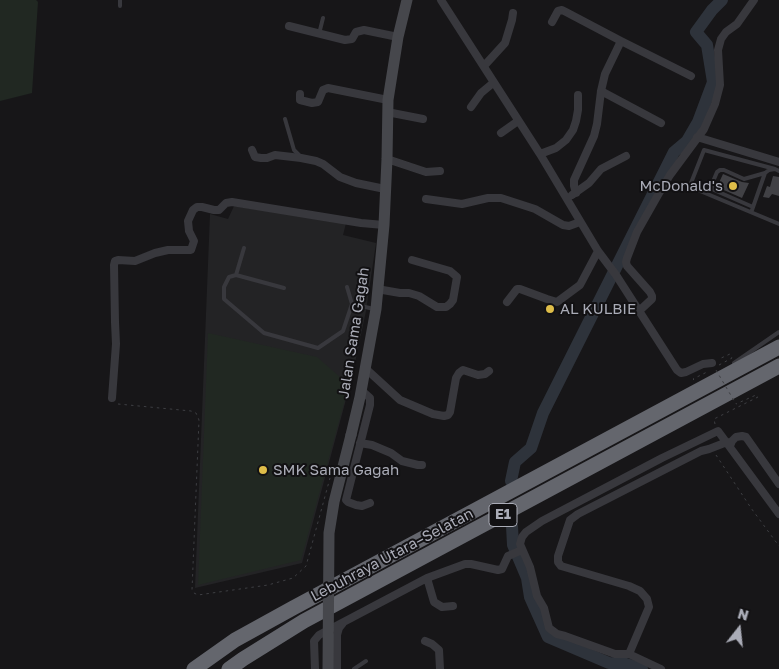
<!DOCTYPE html>
<meta charset="utf-8">
<style>
body{margin:0}
#map{position:relative;width:779px;height:669px;overflow:hidden;background:#171618;font-family:"Golos Text",sans-serif}
canvas{display:block}
.north{position:absolute;left:714px;top:604px;width:50px;height:50px;-webkit-text-stroke:4px #121113;paint-order:stroke;rotate:16deg;font-size:14px;font-weight:700;line-height:20px;text-align:center;color:#aaacb7}
.north::after{content:'';display:block;margin:auto;width:18px;height:22px;background:#aaacb7;clip-path:polygon(50% 0,100% 100%,50% 72%,0 100%)}
</style>
<div id="map">
<canvas width="779" height="669"></canvas>
<div class="north">N</div>
</div>
<script>
const context = document.querySelector('canvas').getContext('2d');
context.lineJoin = 'round';
function fillPath(path, color) { context.fillStyle = color; context.fill(path, 'evenodd'); }
const toPath = rows => new Path2D(rows.map(r => 'M' + r).join(''));
function strokePath(path, color, width, dash) { context.strokeStyle = color; context.lineWidth = width; context.lineCap = dash ? 'butt' : 'round'; context.setLineDash(dash || []); context.stroke(path); }
function label(font, color, halo, rows, align = 'center') {
  context.font = font + ' "Golos Text",sans-serif'; context.lineWidth = 4; context.setLineDash([]); context.textBaseline = 'middle'; context.strokeStyle = halo; context.fillStyle = color; for (const [text, x, y, turn = 0] of rows) {
    context.save(); context.translate(x, y); context.rotate((+turn || 0) * Math.PI / 180); context.textAlign = isNaN(turn) ? turn : align; if (halo) context.strokeText(text, 0, 0); context.fillText(text, 0, 0); context.restore();
  }
}
fillPath(toPath([
 [234,206,346,223,343,235,376,243,366,311,352,377,302,563,195,588,210,214,228,219]
]), '#232325');
fillPath(toPath([
 [0,0,36,0,38,2,32,93,0,101],
 [208,333,317,357,349,385,301,560,198,585]
]), '#212822');
strokePath(toPath([
 [511,481,515,462,531,448,543,413,674,152,687,141,698,122,713,82,707,45,696,32,712,10,722,0],
 [512,526,513,545,527,578,530,597,548,637,609,663,626,664,642,669]
]), '#2e333b', 12);
fillPath(toPath([
 [723,174,742,182,749,183,742,198,717,187],
 [773,176,779,177,779,196,772,194,769,198,763,197,767,186,770,187]
]), '#414145');
strokePath(toPath([
 [719,365,732,358,730,354,719,359],
 [694,380,693,379,707,372],
 [118,404,191,411,196,413,199,420,192,590,194,593,198,595,268,585,293,578,306,566,330,478],
 [715,424,714,419,758,397,756,395,736,404],
 [716,455,751,508,779,546]
]), '#3e3f43', 1, [2.5, 4]);
strokePath(toPath([
 [120,6,120,0],
 [319,34,323,18],
 [285,119,294,150,300,156],
 [775,169,704,150,691,183,693,188,779,224],
 [753,207,714,190,712,184,717,172,720,170,724,170,744,179,765,173],
 [752,210,765,173,769,170,775,169,779,171],
 [244,248,236,275,229,277,224,287,224,299,264,333,318,348,343,331,352,304,374,309],
 [236,275,284,288],
 [347,287,352,304],
 [734,363,779,332],
 [354,669,366,661]
]), '#38383d', 4);
strokePath(toPath([
 [441,0,540,154,598,251,616,275,677,370,681,373,686,372,703,364,712,363],
 [552,22,558,11,562,10,566,12,621,41,691,76],
 [289,26,345,40,352,39,356,32,364,30,398,37],
 [484,66,505,43,512,20,513,13],
 [601,91,661,123],
 [300,94,300,100,312,103,318,102,323,90,328,88,388,100],
 [471,107,481,93,493,83],
 [387,112,423,119],
 [501,133,518,121],
 [697,137,779,162],
 [252,150,255,157,261,158,267,158,275,155,301,158,316,161,323,164,340,177,356,183,385,189],
 [540,154,556,148,566,140,573,130,576,121,578,110,578,95],
 [387,159,426,172,440,171],
 [576,193,574,186,574,180,594,136,597,124,601,91,605,74,621,41],
 [572,195,589,183,601,169,626,156],
 [426,199,462,204,488,198,501,198,535,209,563,225,569,226,580,222],
 [377,289,400,293,409,293,419,296,437,307,446,307,450,304,453,300,457,277,450,271,412,260],
 [507,302,517,289,520,289,547,299,557,302,580,285,598,251],
 [639,311,652,299,652,296,650,292,627,266,626,262,627,258,637,232,658,195,670,175,704,129,715,104,720,85,718,50,721,39,726,32,737,24,754,0],
 [365,368,400,400,433,414,444,416,448,415,450,412,456,378,459,373,463,370,478,375,485,374,489,371],
 [361,390,370,398,370,405,346,500,348,502,356,505,362,506,370,503],
 [112,398,116,344,115,322,114,265,115,261,118,260,135,261,155,253,168,250,191,250,194,241,189,231,188,221,193,210,197,207,202,207,214,210,219,210,226,203,232,202,361,223,384,225],
 [360,443,372,445,391,453,402,461,418,465,422,465],
 [730,446,732,441,736,437,742,436,746,437,779,484],
 [427,578,434,602,442,607,453,606],
 [425,641,432,644,439,650,440,669],
 [629,654,649,607,647,599,640,591,629,586,561,566,558,562,558,556,570,520,578,514,701,451,709,449,727,442],
 [315,669,314,641,319,635,427,578,465,564,471,564,498,570,502,569,508,556,522,550],
 [337,669,337,635,339,628,343,623],
 [661,669,629,654,615,654,565,636,557,634,549,628,544,608,537,596,530,567,520,544,522,537,526,532,542,521,662,458,718,431,779,514]
]), '#38383d', 8);
strokePath(toPath([
 [351,435,360,397,376,309,384,225,387,159,388,100,398,37,407,0]
]), '#46474c', 11);
strokePath(toPath([
 [194,669,235,640,293,608,779,347],
 [229,669,243,659,304,621,779,366]
]), '#64666d', 15);
strokePath(toPath([
 [716,370,736,404]
]), '#3e3f43', 1, [2.5, 4]);
strokePath(toPath([
 [328,669,329,533,334,502,351,435]
]), '#46474c', 11);
for (const [x, y, r, color] of [
 [733,186,5,"#debd49"],
 [550,309,5,"#debd49"],
 [263,470,5,"#debd49"]
]) { const dot = new Path2D(); dot.arc(x, y, r, 0, 2 * Math.PI); context.fillStyle = color; context.fill(dot); strokePath(dot, '#121113', 2); }
for (const [x, y, w] of [
 [503,515,28]
]) { const box = new Path2D(); box.roundRect(x - w / 2, y - 11.5, w, 23, 4); context.fillStyle = '#121113'; context.fill(box); strokePath(box, '#aaacb7', 1); }
label('bold 14px', '#aaacb7', null, [
 ["E1",503,515]
]);
label('15px', '#aaacb7', '#121113', [
 ["McDonald's",723,186,"right"],
 ["AL KULBIE",560,309],
 ["SMK Sama Gagah",273,470]
], 'left');
label('15px', '#aaacb7', '#121113', [
 ["Jalan Sama Gagah",354,333,-81],
 ["Lebuhraya Utara–Selatan",392,555,-28]
]);
</script>
